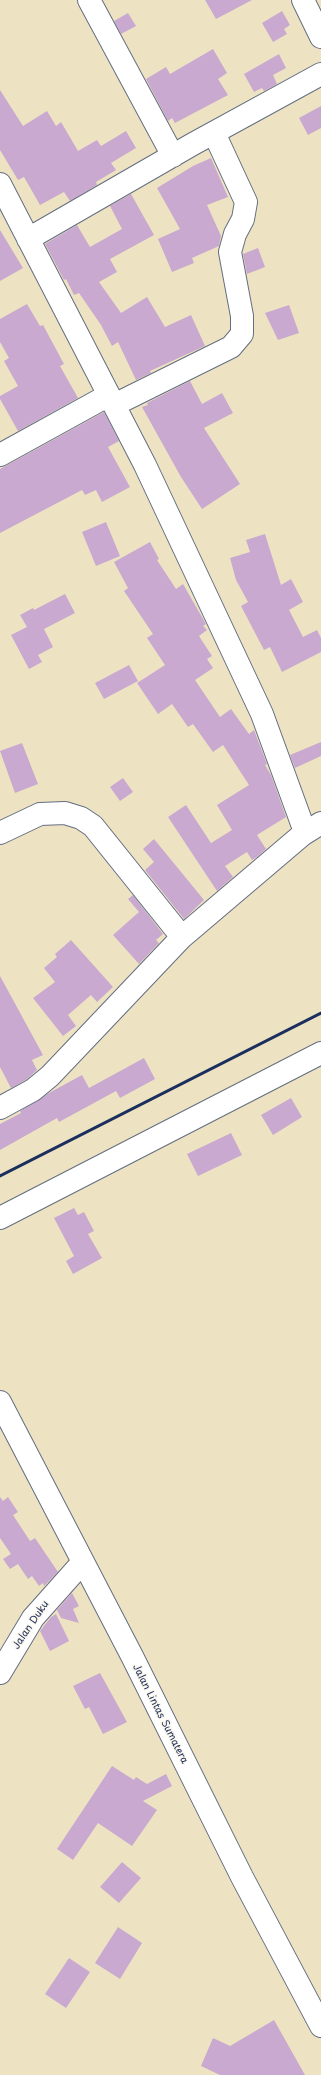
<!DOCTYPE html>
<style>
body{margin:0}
canvas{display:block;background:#ede3c3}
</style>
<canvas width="321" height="2075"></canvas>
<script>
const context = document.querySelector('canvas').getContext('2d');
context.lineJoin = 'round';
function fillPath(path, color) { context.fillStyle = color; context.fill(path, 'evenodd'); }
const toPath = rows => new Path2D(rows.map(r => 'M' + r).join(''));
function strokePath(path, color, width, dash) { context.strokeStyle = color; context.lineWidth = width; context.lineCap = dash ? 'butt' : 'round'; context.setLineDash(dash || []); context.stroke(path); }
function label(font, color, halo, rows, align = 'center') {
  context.font = font + ' "Playpen Sans",sans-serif'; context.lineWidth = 3; context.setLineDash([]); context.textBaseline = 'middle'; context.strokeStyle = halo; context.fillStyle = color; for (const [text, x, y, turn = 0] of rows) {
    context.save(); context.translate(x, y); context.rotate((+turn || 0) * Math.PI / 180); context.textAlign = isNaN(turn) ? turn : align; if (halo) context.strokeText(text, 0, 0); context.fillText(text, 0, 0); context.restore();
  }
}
fillPath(toPath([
 [205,0,252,0,216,19],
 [282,11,290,25,284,29,287,34,273,42,262,23],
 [128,13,136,26,121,34,114,21],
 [213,49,227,73,218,79,228,95,175,123,172,118,168,121,146,79,166,67,170,74],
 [279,54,286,68,273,75,277,84,264,91,262,88,254,92,244,74],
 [0,90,23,126,47,111,56,126,61,122,78,151,97,140,101,146,126,131,136,148,111,163,116,170,96,182,97,185,70,201,64,192,40,205,24,177,18,180,0,150],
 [321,106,321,128,308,135,299,118],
 [211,158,228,197,207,205,221,236,219,246,192,258,194,263,172,272,158,239,180,229,157,188,193,166],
 [131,194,154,235,110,259,117,272,99,282,121,313,147,297,165,327,191,315,205,346,150,371,151,373,136,380,118,342,112,346,101,325,79,293,74,295,66,279,64,280,45,244,77,225,90,247,122,229,110,206],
 [0,230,23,268,0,281],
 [258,248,265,267,247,274,243,254],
 [27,304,40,326,43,325,64,364,60,366,78,398,18,431,0,399,0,396,18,386,4,361,9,358,0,342,0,319],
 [289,305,299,333,278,340,265,313],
 [190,381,202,404,222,393,233,413,204,428,240,484,202,509,181,477,142,407,148,405,147,403],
 [104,412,119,441,108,447,130,487,102,502,96,490,85,495,82,490,0,533,0,469],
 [106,522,120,556,96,566,82,532],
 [265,534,281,585,291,579,303,602,289,610,303,637,317,630,321,638,321,652,282,672,270,647,264,650,241,606,248,602,236,580,230,558,250,552,246,540],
 [150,542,159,559,157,560,176,589,183,584,206,624,203,626,207,630,199,636,212,656,207,659,213,668,195,680,220,717,231,709,249,734,254,730,267,764,265,765,271,775,286,817,257,835,266,849,257,857,252,860,247,852,225,866,233,877,217,891,168,817,186,805,211,843,232,830,217,805,249,785,223,745,213,752,193,724,188,727,172,704,158,714,137,683,165,665,147,638,153,634,124,591,128,588,114,562],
 [65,594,75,613,44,629,53,647,38,655,42,662,29,669,11,635,27,627,20,615,33,608,34,610],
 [129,665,138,681,104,699,95,683],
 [321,742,321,756,295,768,290,755],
 [22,743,38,784,15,793,0,751],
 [123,778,133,792,120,801,110,787],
 [154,839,204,900,184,919,145,870,154,862,143,849],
 [133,895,163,934,156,940,159,943,139,964,113,935,139,912,128,899],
 [71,940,113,987,97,1002,91,995,68,1015,76,1026,63,1036,33,998,55,982,44,968,57,957,55,954],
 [0,976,43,1055,32,1060,37,1070,26,1080,11,1088,0,1067],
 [144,1058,155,1079,120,1098,116,1091,59,1122,57,1118,0,1150,0,1124,21,1113,20,1111,49,1093,82,1075,89,1088],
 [291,1098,302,1117,273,1135,261,1115],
 [231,1133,242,1155,198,1176,187,1154],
 [74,1208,78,1215,84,1212,94,1231,88,1234,102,1258,73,1274,66,1261,74,1256,54,1218],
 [0,1497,3,1501,8,1497,18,1512,13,1515,30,1541,35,1538,58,1572,44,1586,43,1583,39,1586,32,1576,28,1579,18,1564,10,1569,3,1559,11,1554,0,1538],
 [72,1593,79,1606,73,1609,79,1623,61,1618,57,1610],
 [56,1614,69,1641,50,1651,40,1631,51,1617],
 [100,1673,127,1722,103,1734,89,1707,85,1709,73,1686],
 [112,1766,134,1780,136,1777,147,1784,166,1774,172,1786,143,1801,157,1810,132,1846,98,1823,73,1860,57,1849],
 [122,1862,141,1878,119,1903,100,1887],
 [118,1927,142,1943,120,1979,95,1963],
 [69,1958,90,1972,66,2008,45,1994],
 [274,2020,305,2075,220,2075,201,2066,213,2038,230,2046]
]), '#c9a9cf');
const minor = toPath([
 [89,0,173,156],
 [303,0,321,37],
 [0,184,145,465,262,714,305,832],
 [28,239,193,144,321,74],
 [114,405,231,347,242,334,242,316,230,252,235,234,243,219,246,202,214,133],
 [0,455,109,395],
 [0,833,40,814,65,813,81,818,93,826,182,937],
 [0,1108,33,1090,50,1076,182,937,302,835,321,823],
 [0,1218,321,1053],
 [0,1673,33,1618,82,1563]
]);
const highway = toPath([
 [0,1402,133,1658,242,1877,321,2026]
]);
strokePath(minor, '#646e81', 24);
strokePath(highway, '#646e81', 24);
strokePath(minor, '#fff', 22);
strokePath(highway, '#fff', 22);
strokePath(toPath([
 [0,1176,321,1013]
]), '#1b2f5e', 3);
label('10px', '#1b2f5e', '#fbf7ec', [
 ["Jalan Duku",31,1625,-56],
 ["Jalan Lintas Sumatera",160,1714,63]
]);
</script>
